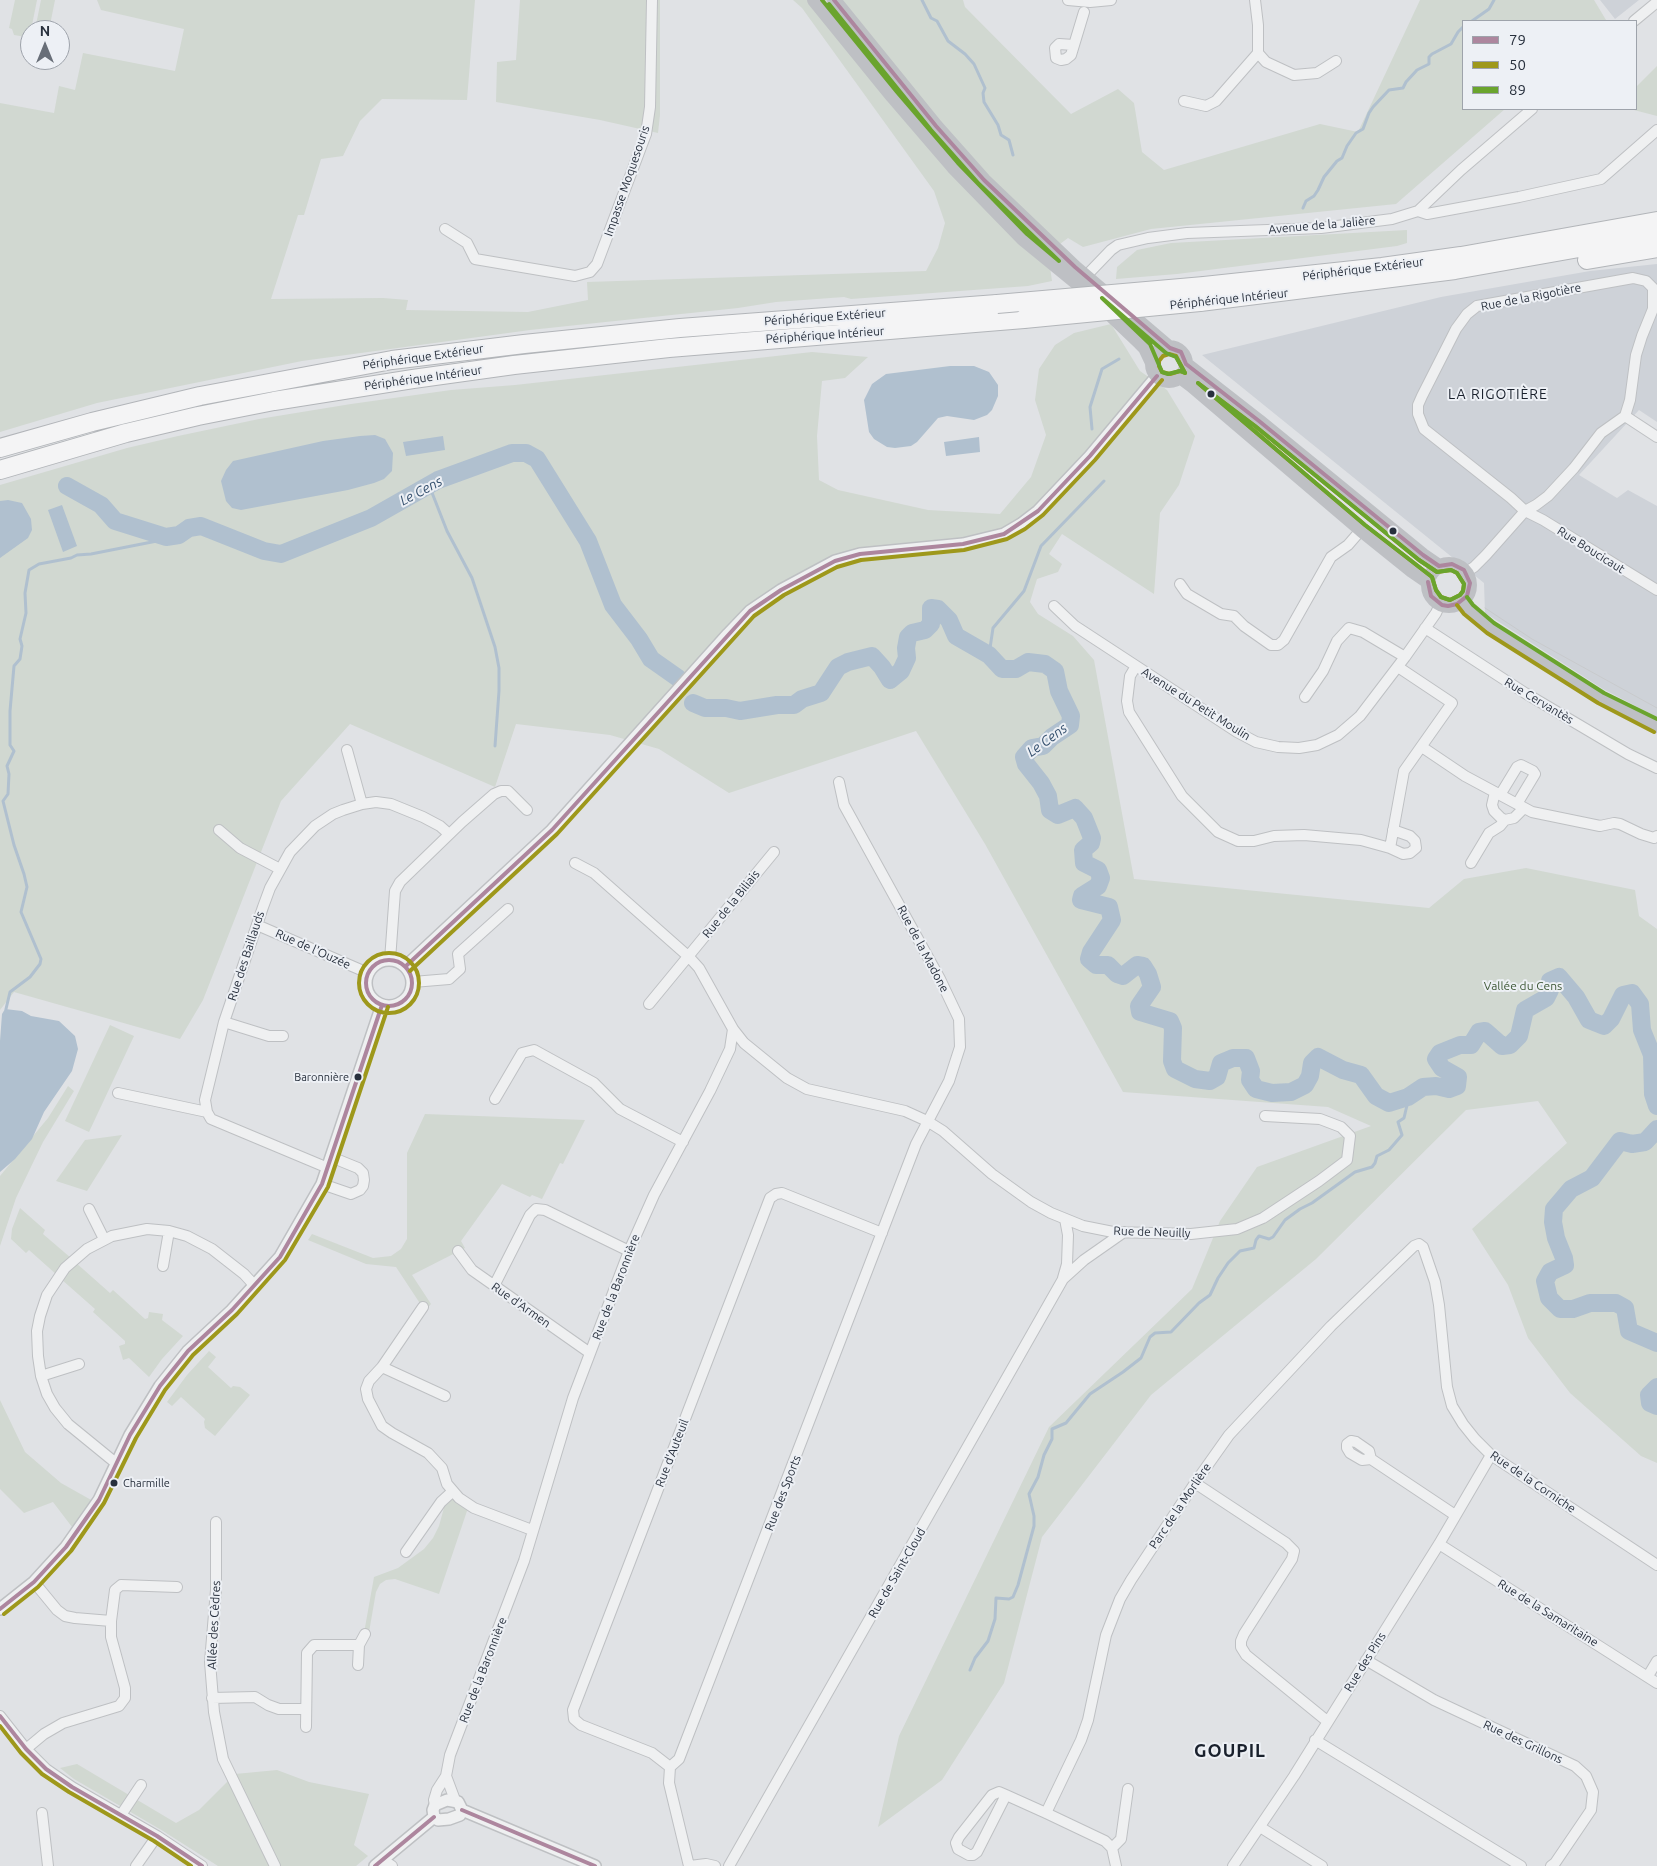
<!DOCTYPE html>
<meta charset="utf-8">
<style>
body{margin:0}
#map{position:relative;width:1657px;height:1866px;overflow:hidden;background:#e0e2e5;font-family:Ubuntu,sans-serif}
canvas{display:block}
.legend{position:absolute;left:1462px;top:20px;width:175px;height:90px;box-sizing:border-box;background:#edf0f5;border:1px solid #9ea3ab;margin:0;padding:6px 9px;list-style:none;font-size:15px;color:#28303d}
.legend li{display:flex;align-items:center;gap:10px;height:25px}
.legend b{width:25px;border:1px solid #9ea3ab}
.north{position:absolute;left:20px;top:20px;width:50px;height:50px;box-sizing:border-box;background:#edf0f5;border:1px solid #9ea3ab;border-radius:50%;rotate:0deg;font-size:14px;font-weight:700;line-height:20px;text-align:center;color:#28303d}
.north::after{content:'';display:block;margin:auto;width:18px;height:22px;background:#686e78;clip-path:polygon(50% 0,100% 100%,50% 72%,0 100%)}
</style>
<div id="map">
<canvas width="1657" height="1866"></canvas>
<ul class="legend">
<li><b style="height:6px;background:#ad869e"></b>79</li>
<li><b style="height:6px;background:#9e981b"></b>50</li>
<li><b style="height:6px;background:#6aa42d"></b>89</li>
</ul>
<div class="north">N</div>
</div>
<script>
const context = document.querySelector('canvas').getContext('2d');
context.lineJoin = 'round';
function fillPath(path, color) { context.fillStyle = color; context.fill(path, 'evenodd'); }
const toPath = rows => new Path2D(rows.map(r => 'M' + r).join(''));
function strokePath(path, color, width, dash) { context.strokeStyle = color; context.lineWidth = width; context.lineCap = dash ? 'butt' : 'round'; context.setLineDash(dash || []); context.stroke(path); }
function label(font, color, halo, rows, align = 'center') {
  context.font = font + ' Ubuntu,sans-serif'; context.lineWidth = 4; context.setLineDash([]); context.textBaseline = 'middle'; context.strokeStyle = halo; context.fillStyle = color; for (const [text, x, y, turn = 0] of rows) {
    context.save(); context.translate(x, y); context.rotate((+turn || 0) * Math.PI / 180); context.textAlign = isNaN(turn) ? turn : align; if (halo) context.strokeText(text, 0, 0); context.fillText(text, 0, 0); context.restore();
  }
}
fillPath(toPath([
 [1600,0,1639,0,1615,19],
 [1657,264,1657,422,1639,410,1579,475,1617,498,1628,490,1657,506,1657,717,1603,689,1485,613,1484,583,1202,355,1441,297,1590,271]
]), '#ced2d8');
fillPath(toPath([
 [15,0,37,0,30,35,26,37,14,35,12,29,9,28],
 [41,0,55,0,49,30,35,30],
 [97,0,475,0,467,100,382,99,360,121,343,156,321,159,304,215,298,215,271,299,383,298,408,300,406,310,528,312,588,300,587,282,926,271,938,248,945,223,934,191,802,8,793,0,963,0,965,7,1071,114,1118,89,1134,103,1142,152,1164,170,1320,124,1358,132,1420,0,1594,0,1606,20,1463,21,1463,109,1505,109,1396,204,1151,229,1083,247,1068,238,1048,253,1052,281,1028,286,851,299,844,297,776,302,738,308,530,330,302,361,97,403,0,432,0,103,54,113,59,86,75,90,83,53,175,71,184,29,101,10],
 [520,0,660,0,660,115,658,133,600,120,496,102,497,62,516,60],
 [1657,66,1657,116,1630,109,1636,109,1636,87],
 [1407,230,1407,243,1397,246,1177,274,1116,279,1117,267,1137,250,1171,243],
 [1111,324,1140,371,1167,390,1195,436,1179,485,1160,513,1154,594,1062,534,1049,554,1062,564,1058,572,1037,579,1030,602,1038,614,1073,636,1094,660,1134,879,1429,908,1464,879,1526,868,1635,890,1639,916,1657,929,1657,1463,1641,1456,1570,1393,1528,1338,1508,1285,1472,1229,1567,1143,1538,1101,1466,1110,1316,1259,1151,1395,1042,1537,1004,1683,942,1780,878,1827,899,1736,1049,1427,1192,1289,1220,1221,1257,1167,1371,1126,1328,1107,1123,1092,985,844,916,731,729,793,659,749,610,735,516,724,495,787,350,724,281,801,203,1000,180,1039,14,992,0,1010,0,485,127,448,178,436,259,419,351,404,451,390,515,385,812,352,868,357,845,378,822,381,817,436,819,480,838,490,928,510,1000,514,1031,477,1046,435,1035,400,1039,369,1055,345,1074,333],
 [110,1025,134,1036,89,1132,65,1121],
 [68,1086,74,1091,43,1142,16,1198,0,1246,0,1176,48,1118],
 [425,1114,585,1120,563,1164,560,1163,542,1199,532,1195,530,1197,502,1184,461,1241,465,1248,412,1275,431,1304,425,1311,396,1267,366,1264,308,1240,312,1234,373,1258,391,1256,401,1249,407,1239,407,1153],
 [122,1135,87,1191,56,1181,85,1140],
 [20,1208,45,1230,43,1234,71,1258,57,1275,29,1250,26,1253,11,1239,12,1229],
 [75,1262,110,1293,113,1290,145,1319,148,1318,149,1312,163,1314,162,1320,183,1336,162,1359,149,1377,129,1358,123,1360,119,1346,125,1344,125,1341,93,1312,95,1309,61,1279],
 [209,1351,216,1357,208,1367,231,1388,233,1386,240,1387,250,1395,215,1436,205,1428,204,1422,205,1419,181,1397,172,1406,167,1402,187,1375],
 [0,1400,25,1452,61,1483,93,1501,72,1527,53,1502,24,1513,0,1489],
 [453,1491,468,1508,439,1594,395,1579,386,1580,380,1584,376,1592,368,1638,364,1633,374,1577,398,1568,424,1549,433,1538,439,1526,445,1504],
 [77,1764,176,1823,199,1810,235,1774,277,1770,309,1782,369,1794,354,1845,368,1856,356,1866,218,1866,163,1831,74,1779,60,1768]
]), '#d1d8d1');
fillPath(toPath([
 [950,366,974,366,989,372,998,385,998,396,992,410,987,415,974,420,947,416,938,418,917,442,911,446,895,448,887,447,874,439,869,432,864,400,872,384,886,374],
 [375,435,385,439,393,453,392,471,384,479,374,483,348,490,241,510,232,508,226,501,221,481,226,470,233,461,323,441,360,436],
 [443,436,445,450,406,456,403,442],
 [979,437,980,452,946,456,944,442],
 [8,500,22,503,31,519,32,530,28,538,0,558,0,501],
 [62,505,77,546,63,552,48,510],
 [5,1009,22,1011,31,1016,59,1021,75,1036,78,1049,72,1071,44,1112,32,1139,15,1159,0,1172,0,1041,2,1014]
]), '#b0c0cf');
strokePath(toPath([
 [922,0,931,18,937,21,948,41,965,54,974,64,985,88,983,93,984,102,998,125,1001,135,1009,140,1013,155],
 [1472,21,1489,9,1494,0],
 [1303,208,1306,201,1314,196,1318,190,1324,177,1337,161,1342,158,1347,146,1356,133,1363,129,1369,113,1373,107,1389,90,1403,88,1406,82,1417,70,1429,64,1429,57,1432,54,1451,44,1458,32,1463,27],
 [1092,429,1090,407,1102,369,1119,359],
 [429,485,447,531,472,578,495,647,499,668,499,691,495,746],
 [989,655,993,628,1024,591,1041,546,1104,481],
 [6,1009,10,992,30,977,40,964,41,959,21,912,27,887,24,874,14,845,3,801,8,794,9,774,7,766,14,751,10,745,10,711,14,666,20,659,22,646,20,639,26,613,25,593,29,570,39,564,71,558,77,555,91,554,157,541,166,537],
 [970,1670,975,1658,988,1641,995,1619,996,1598,1009,1599,1013,1597,1018,1585,1034,1526,1034,1516,1029,1494,1038,1477,1044,1455,1052,1439,1052,1429,1066,1423,1090,1394,1123,1372,1141,1358,1150,1337,1155,1333,1171,1332,1199,1303,1210,1295,1218,1278,1228,1263,1240,1251,1254,1248,1256,1240,1259,1236,1269,1239,1273,1237,1285,1220,1300,1209,1312,1203,1355,1172,1372,1167,1375,1163,1377,1156,1389,1150,1402,1135,1398,1122,1404,1118,1408,1101,1408,1097]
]), '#b0c0cf', 3);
strokePath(toPath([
 [67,486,101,505,115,521,166,537,179,535,189,528,201,526,264,551,281,554,371,518,438,480,512,453,526,453,537,459,588,541,613,605,639,639,651,659,678,678],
 [693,703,705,708,726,708,740,711,777,705,794,705,802,699,821,693,838,667,848,662,872,656,882,667,890,680,901,671,907,658,906,648,908,637,912,633,925,630,931,624,931,608,938,609,949,620,956,636,989,655,1002,669,1016,669,1028,662,1045,664,1055,671,1059,691,1071,716,1070,725,1052,737,1043,746,1032,748,1024,757,1026,764,1041,783,1048,796,1050,810,1058,815,1075,808,1084,818,1092,838,1091,843,1083,850,1084,863,1098,870,1101,878,1098,886,1082,896,1081,900,1109,907,1112,920,1091,952,1089,959,1096,965,1108,965,1117,974,1123,976,1137,965,1143,966,1148,974,1152,987,1139,1006,1140,1012,1170,1021,1173,1028,1172,1061,1175,1069,1195,1079,1210,1081,1217,1077,1221,1063,1233,1058,1246,1058,1251,1071,1250,1080,1256,1089,1272,1093,1291,1092,1305,1085,1310,1076,1312,1063,1318,1057,1343,1070,1361,1075,1376,1096,1389,1103,1408,1097,1423,1087,1436,1086,1449,1089,1457,1086,1458,1077,1442,1068,1436,1059,1440,1053,1460,1045,1471,1045,1479,1032,1485,1031,1502,1046,1510,1045,1519,1036,1525,1010,1546,998,1550,990,1550,981,1559,977,1576,997,1589,1020,1604,1026,1611,1019,1623,995,1632,993,1640,1004,1642,1030,1652,1055,1653,1094,1657,1106],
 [1657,1129,1645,1142,1632,1144,1620,1141,1592,1178,1571,1189,1554,1209,1553,1222,1556,1238,1564,1258,1565,1265,1550,1272,1545,1281,1549,1298,1560,1309,1573,1309,1590,1303,1616,1303,1625,1308,1629,1331,1657,1343],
 [1657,1387,1649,1395,1650,1403,1657,1406]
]), '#b0c0cf', 18);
const minor = toPath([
 [1068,0,1090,2,1111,0],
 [1634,21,1657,2],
 [1074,45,1059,44,1055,48,1056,58,1061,60,1066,59,1071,55,1084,12],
 [1258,53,1266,62,1294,75,1317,73,1336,61],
 [1184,101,1206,106,1216,101,1258,53,1258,25,1255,0],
 [1418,211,1427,214,1519,197,1601,179,1657,130],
 [445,229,467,243,475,259,575,276,590,272,597,264,646,134,650,107,652,0],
 [1086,276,1111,250,1118,245,1148,238,1187,233,1321,228,1392,219,1418,211,1461,170,1532,109],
 [1625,416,1657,437],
 [1466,572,1474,567,1486,555,1525,511,1536,505,1548,496,1574,468,1601,433,1625,416,1630,400,1636,355,1642,336,1653,309,1653,288,1646,281,1633,278,1477,306,1467,314,1456,329,1422,396,1418,405,1418,414,1424,429,1511,498,1525,511,1543,520,1657,590],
 [1180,584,1187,594,1221,614,1234,616,1244,626,1271,645,1278,645,1284,640,1331,557,1348,545,1361,530],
 [1054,606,1075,626,1237,732,1256,742,1278,747,1299,748,1317,745,1338,735,1360,716,1405,657,1436,613,1440,604],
 [1425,628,1525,693,1628,754,1657,768],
 [1136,666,1130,676,1127,701,1129,712,1182,796,1218,832,1238,841,1254,841,1274,836,1304,835,1361,840,1390,848,1404,771,1452,703,1398,667],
 [1305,697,1323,671,1337,641,1349,628,1363,632,1405,657],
 [1422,747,1465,776,1532,812,1600,826,1614,823,1620,824,1641,834,1654,838,1657,836],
 [347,750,362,804],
 [1495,792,1492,805,1494,811,1501,818,1505,820,1514,818,1524,808],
 [1500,795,1517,767,1521,765,1533,771,1535,774,1517,804],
 [219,830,240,848,280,869],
 [1390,848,1403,854,1410,853,1416,848,1415,841,1410,836,1393,830],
 [1471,863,1489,833,1500,826,1505,820],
 [257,925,368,973],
 [390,960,395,891,400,882,462,822,494,794,501,791,508,791,527,810],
 [413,982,449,979,460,969,458,954,508,909],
 [649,1004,774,852],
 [224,1022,269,1036,283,1036],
 [733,1029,744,1043,787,1078,807,1089,905,1111,927,1121,943,1131,992,1174,1031,1202,1051,1213,1083,1226,1113,1232,1191,1234,1237,1229,1263,1218,1319,1181,1347,1160,1350,1136,1341,1127,1320,1119,1265,1116],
 [118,1093,207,1112],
 [495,1099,522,1053,534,1050,594,1083,620,1109,683,1142],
 [328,1168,211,1119,207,1112,205,1100,224,1022,263,907,270,888,290,852,315,826,333,814,343,810,362,804,376,802,391,804,423,817,440,826,449,834],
 [322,1184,351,1194,360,1190,363,1186,364,1180,363,1173,358,1168,331,1157],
 [89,1209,104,1239],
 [458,1251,472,1270,590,1353],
 [163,1266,169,1231],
 [1063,1278,1067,1264,1068,1235,1065,1219],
 [494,1286,530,1215,536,1209,545,1210,629,1251],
 [423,1307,382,1367,369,1381,366,1389,368,1399,382,1426,392,1433,428,1453,442,1468,447,1484,459,1498,474,1508,532,1530],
 [382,1367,445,1396],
 [41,1376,79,1364],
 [1371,1459,1369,1451,1356,1442,1351,1441,1347,1444,1347,1448,1350,1453,1362,1460,1371,1459,1455,1515],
 [117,1464,68,1424,55,1408,47,1394,41,1376,38,1356,37,1331,40,1316,47,1295,65,1268,87,1249,112,1236,147,1229,169,1231,187,1236,212,1249,244,1274,255,1286],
 [1195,1483,1286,1543,1294,1551,1292,1559,1244,1634,1241,1641,1241,1647,1246,1655,1327,1721],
 [216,1522,216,1590,210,1662,214,1712,223,1759,275,1866],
 [1439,1544,1657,1683],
 [406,1552,441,1502,453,1491],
 [34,1582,57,1610,65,1616,75,1618,111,1621],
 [1366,1660,1434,1700,1575,1766,1586,1776,1593,1792,1591,1810,1555,1863,1551,1866],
 [358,1665,359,1645],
 [1648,1676,1657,1661],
 [212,1698,255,1697,268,1705,279,1709,306,1709],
 [0,1716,26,1749,46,1769,72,1787,157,1836,202,1866],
 [306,1727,307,1653,314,1645,359,1645,365,1634],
 [1315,1740,1521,1866],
 [26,1749,44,1734,63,1723,119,1706,125,1698,125,1688,111,1637,111,1621,115,1590,121,1585,177,1587],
 [670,1767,652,1753,581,1725,574,1719,573,1710,770,1198,776,1194,782,1193,882,1233],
 [446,1776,450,1755,524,1561,573,1398,629,1251,654,1195,710,1091,730,1049,733,1029,699,968,689,957,594,873,575,863],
 [1006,1795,977,1852,973,1855,969,1855,958,1849,956,1843,959,1837,992,1795,999,1792,1006,1795,1046,1813,1105,1841,1112,1848,1116,1866],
 [435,1805,434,1800,437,1790,446,1776,455,1800],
 [42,1813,48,1866],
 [1046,1813,1081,1740,1088,1720,1106,1635,1120,1599,1131,1580,1195,1483,1229,1435,1331,1326,1414,1246,1419,1244,1423,1247,1435,1282,1439,1305,1447,1387,1452,1406,1463,1424,1475,1439,1491,1455,1657,1565],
 [121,1815,141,1785],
 [1260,1827,1322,1866],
 [1112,1848,1121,1839,1128,1789],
 [383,1860,392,1866],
 [136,1866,157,1836],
 [689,1866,669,1783,670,1767,679,1759,916,1144,949,1081,960,1047,959,1019,940,979,844,805,839,782],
 [690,1866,706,1864,715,1866],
 [729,1866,1063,1279,1084,1260,1124,1232],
 [1233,1866,1294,1776,1439,1544,1491,1455]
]);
const tertiary = toPath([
 '366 983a23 23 0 1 1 46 0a23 23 0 1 1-46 0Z',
 [406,966,552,830,728,634,750,611,781,590,835,561,860,554,963,544,1004,534,1021,524,1038,511,1090,456,1157,376],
 [0,1609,34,1582,66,1547,99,1500,130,1435,160,1386,188,1351,232,1310,280,1257,322,1184,382,1005],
 [462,1810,595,1866],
 [434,1817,433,1810,435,1805,447,1800,458,1802,462,1810],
 [434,1817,438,1820,449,1819,460,1815,462,1810],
 [375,1866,434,1817]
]);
const motorway = toPath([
 [1587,260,1657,248],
 [1204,286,1382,267,1461,256,1657,221],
 [1200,302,1455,270,1657,234],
 [0,448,92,422,200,396,392,360,524,344,680,328,997,304],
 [0,470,126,433,198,416,274,401,413,379,514,365,669,348,1024,319]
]);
strokePath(minor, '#bec0c3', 12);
strokePath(tertiary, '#bec0c3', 14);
strokePath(motorway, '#b2b5b9', 20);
strokePath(minor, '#eff0f1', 10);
strokePath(tertiary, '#eff0f1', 11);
strokePath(toPath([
 [814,0,892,96,953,167,1023,239,1078,284,1140,343,1145,348,1153,365],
 [834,0,936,126,984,180,1075,267,1170,348],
 '1152 364a17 17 0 1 1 34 0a17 17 0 1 1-34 0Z',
 [1186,364,1259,421,1423,555,1439,566],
 [1180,377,1192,386,1361,530,1412,571,1428,582],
 '1428 585a21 21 0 1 1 42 0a21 21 0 1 1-42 0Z',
 [1462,601,1468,609,1490,628,1601,698,1657,726]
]), '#bec0c4', 14);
strokePath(motorway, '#f4f4f5', 18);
strokePath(toPath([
 [1485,608,1532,639,1657,708]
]), '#c8cacc', 1);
const motorwayBridge = toPath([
 [997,304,1204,286],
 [1024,319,1200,302]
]);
strokePath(motorwayBridge, '#b2b5b9', 20, []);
strokePath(motorwayBridge, '#f4f4f5', 18);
strokePath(toPath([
 [834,0,936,126,984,180,1075,267,1170,348,1181,352,1186,364],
 [1186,364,1259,421,1423,555,1439,566],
 [1428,582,1431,596,1442,605,1448,606,1457,604,1467,596,1470,583,1464,570,1452,564,1439,566],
 '366 983a23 23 0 1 1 46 0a23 23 0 1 1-46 0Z',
 [406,966,552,830,750,611,781,590,835,561,860,554,963,544,1004,534,1038,511,1090,456,1157,376],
 [0,1609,34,1582,66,1547,99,1500,130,1435,160,1386,188,1351,232,1310,280,1257,322,1184,382,1005],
 [0,1716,26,1749,46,1769,72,1787,157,1836,202,1866],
 [462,1810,595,1866],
 [375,1866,434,1817]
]), '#ad869e', 4);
strokePath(toPath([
 [1169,354,1176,356,1185,373,1180,371,1170,374,1162,372,1159,366,1159,361,1163,356,1169,354],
 [1198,383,1255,426,1419,560,1437,572,1451,570,1457,573,1464,584,1463,591,1460,595,1450,600,1441,597,1436,590,1432,577,1365,525,1198,383],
 [1457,605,1464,614,1487,633,1598,703,1654,732],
 '359 983a30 30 0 1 1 60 0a30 30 0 1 1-60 0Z',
 [410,971,557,834,754,616,784,595,837,567,861,560,964,550,1007,539,1025,529,1043,515,1095,460,1162,380],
 [4,1614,38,1587,71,1551,104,1503,136,1438,165,1390,193,1355,237,1314,285,1260,328,1187,388,1007],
 [0,1726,21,1753,42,1774,69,1792,154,1841,191,1866]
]), '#9e981b', 4);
strokePath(toPath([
 [822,0,897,92,958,163,1027,234,1059,261,979,184,931,130,829,4],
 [1102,298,1166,353,1176,357,1185,373,1180,371,1168,374,1162,372,1150,344,1102,298],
 [1198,383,1255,426,1419,560,1437,572,1451,570,1457,573,1464,584,1463,591,1460,595,1450,600,1441,597,1436,590,1432,577,1365,525,1198,383],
 [1467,597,1473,605,1494,623,1604,693,1657,719]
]), '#6aa42d', 4);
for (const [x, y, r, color] of [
 [1211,394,4.5,"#28303d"],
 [1393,531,4.5,"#28303d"],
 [358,1077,4.5,"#28303d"],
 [114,1483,4.5,"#28303d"]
]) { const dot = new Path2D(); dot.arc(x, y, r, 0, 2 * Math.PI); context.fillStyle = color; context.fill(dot); strokePath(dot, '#edf0f5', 2); }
label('11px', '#28303d', '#edf0f5', [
 ["Baronnière",349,1077],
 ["Charmille",123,1483,"left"]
], 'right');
label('12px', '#28303d', '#edf0f5', [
 ["Impasse Moquesouris",627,181,-71],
 ["Avenue de la Jalière",1322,225,-5],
 ["Périphérique Extérieur",1363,269,-7],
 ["Rue de la Rigotière",1531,297,-11],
 ["Périphérique Intérieur",1229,299,-6],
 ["Périphérique Extérieur",825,317,-4],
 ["Périphérique Intérieur",825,335,-4],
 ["Périphérique Extérieur",423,357,-8],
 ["Périphérique Intérieur",423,378,-8],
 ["Rue Boucicaut",1591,550,32],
 ["Rue Cervantès",1539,701,31],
 ["Avenue du Petit Moulin",1196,704,32],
 ["Rue de la Biliais",731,904,-51],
 ["Rue de l'Ouzée",313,949,24],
 ["Rue de la Madone",923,949,62],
 ["Rue des Baillauds",246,956,-72],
 ["Rue de Neuilly",1152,1232,2],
 ["Rue de la Baronnière",616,1287,-69],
 ["Rue d'Armen",521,1305,35],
 ["Rue d'Auteuil",672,1453,-69],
 ["Rue de la Corniche",1533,1482,34],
 ["Rue des Sports",783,1493,-69],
 ["Parc de la Morlière",1180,1506,-56],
 ["Rue de Saint-Cloud",897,1573,-60],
 ["Rue de la Samaritaine",1548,1613,32],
 ["Allée des Cèdres",214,1625,-87],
 ["Rue des Pins",1365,1662,-58],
 ["Rue de la Baronnière",483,1670,-69],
 ["Rue des Grillons",1523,1742,25]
]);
label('12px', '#3e5836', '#edf0f5', [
 ["Vallée du Cens",1523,986]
]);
context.letterSpacing = '1px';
label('14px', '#1a212d', '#edf0f5', [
 ["LA RIGOTIÈRE",1498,394]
]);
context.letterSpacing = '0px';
label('italic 14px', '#35506e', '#edf0f5', [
 ["Le Cens",421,491,-28],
 ["Le Cens",1047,740,-36]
]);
context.letterSpacing = '1px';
label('bold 18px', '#1a212d', '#edf0f5', [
 ["GOUPIL",1230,1751]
]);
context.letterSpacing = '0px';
</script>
